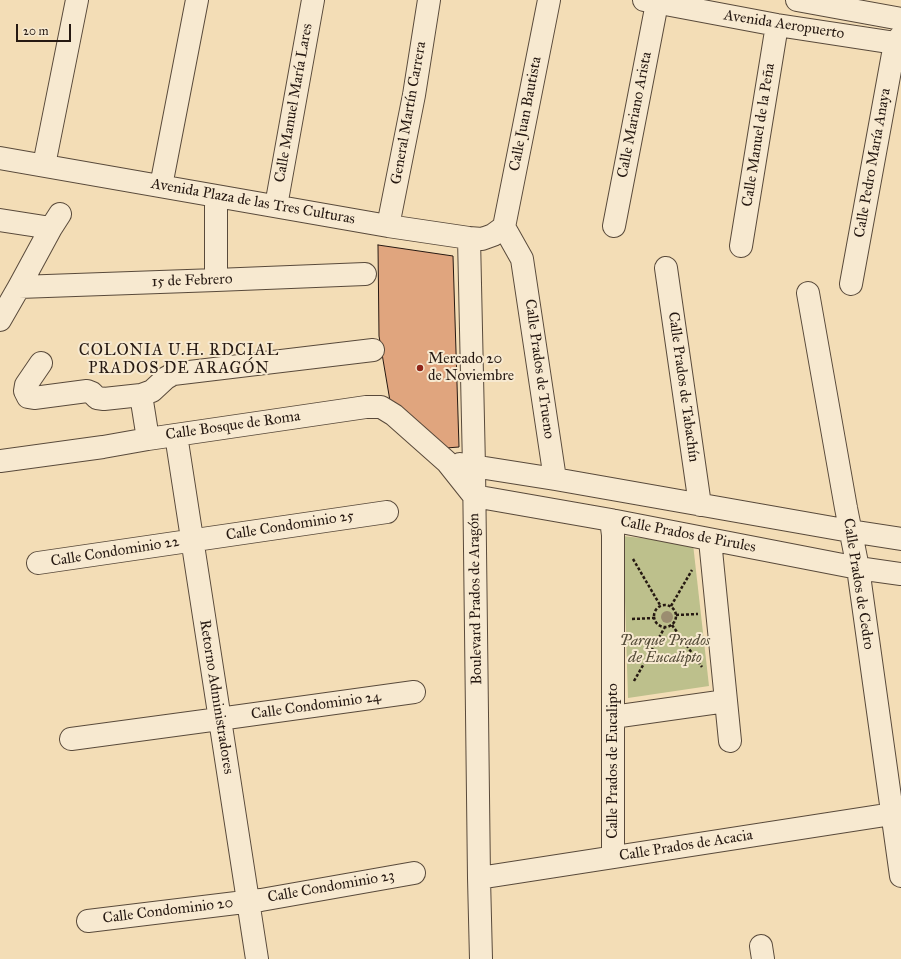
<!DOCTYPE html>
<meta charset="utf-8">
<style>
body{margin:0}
#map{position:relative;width:901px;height:959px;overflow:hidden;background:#f3ddb6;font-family:"IM FELL Great Primer",serif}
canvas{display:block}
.scale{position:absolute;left:16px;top:24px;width:55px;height:18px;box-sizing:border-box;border:2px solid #261912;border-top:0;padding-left:5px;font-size:12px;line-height:14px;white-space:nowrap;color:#261912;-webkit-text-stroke:3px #f7e9d0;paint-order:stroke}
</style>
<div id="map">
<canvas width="901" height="959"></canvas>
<div class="scale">20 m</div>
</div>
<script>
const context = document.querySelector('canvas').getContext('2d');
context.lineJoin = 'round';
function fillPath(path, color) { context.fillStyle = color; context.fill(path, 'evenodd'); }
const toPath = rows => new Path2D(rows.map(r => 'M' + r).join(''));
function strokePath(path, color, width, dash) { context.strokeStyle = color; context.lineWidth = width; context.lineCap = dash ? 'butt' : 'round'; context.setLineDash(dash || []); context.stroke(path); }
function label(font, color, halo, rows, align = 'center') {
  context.font = font + ' "IM FELL Great Primer",serif'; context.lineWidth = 4; context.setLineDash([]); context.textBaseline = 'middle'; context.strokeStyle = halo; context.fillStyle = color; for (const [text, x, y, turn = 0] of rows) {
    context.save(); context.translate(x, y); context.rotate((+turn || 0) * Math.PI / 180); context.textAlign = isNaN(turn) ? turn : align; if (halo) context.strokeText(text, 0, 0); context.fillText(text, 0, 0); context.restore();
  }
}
fillPath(toPath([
 [623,536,693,544,709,686,628,698]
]), '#bdc08c');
const building = toPath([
 [378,245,453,256,459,447,446,448,390,401,379,336,378,245]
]);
fillPath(building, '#e0a57e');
strokePath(building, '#261912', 1);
const minor = toPath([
 [644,0,777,25,901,44],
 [797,0,901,19],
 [0,158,388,226,469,238,482,239,493,235,504,227],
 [44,165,77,0],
 [161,186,197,0],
 [276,206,313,0],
 [0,220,51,228],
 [388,226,414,95,429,0],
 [614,226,657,3],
 [504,227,522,259,555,479],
 [504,227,549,0],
 [469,238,474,467,479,878,481,959],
 [741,246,777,25],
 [666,268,700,505],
 [216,280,216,196],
 [851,284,895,43,901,36],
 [19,287,216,280,365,274],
 [808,293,846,508,858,568,901,876],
 [0,320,19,287,51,228,60,214],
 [41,363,26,385,25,391,28,397,34,398,87,391,92,393,97,398,104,399,141,395],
 [176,435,257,959],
 [148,439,141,395,152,391,166,378,173,374,373,350],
 [0,461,103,447,148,439,366,407,381,407,394,415,447,462,474,496],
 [460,464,555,479,850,531,901,539],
 [474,496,611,520,858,568,901,574],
 [611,520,613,535,613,857],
 [710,540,730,741],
 [38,563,387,512],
 [613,717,726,701],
 [71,739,219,719,414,692],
 [479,878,892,814],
 [88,921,261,900,414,873],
 [761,946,763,959]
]);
strokePath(minor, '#594a3b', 24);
strokePath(toPath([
 [633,559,660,605],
 '654 616a11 11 0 1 1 22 0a11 11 0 1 1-22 0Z',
 [671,606,692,570],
 [676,615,698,614],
 [632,619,654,618],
 [672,625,702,667],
 [634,681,665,627]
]), '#261912', 2.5, [3, 2]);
strokePath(minor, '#f7e9d0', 22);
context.fillStyle = '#9b8d70';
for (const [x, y] of [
 [667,617]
]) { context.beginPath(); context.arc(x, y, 6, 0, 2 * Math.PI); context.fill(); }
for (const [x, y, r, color] of [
 [420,368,4,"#8f2418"]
]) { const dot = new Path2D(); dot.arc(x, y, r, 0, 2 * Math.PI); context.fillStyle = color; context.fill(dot); strokePath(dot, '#f7e9d0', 1.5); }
label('15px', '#261912', '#f7e9d0', [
 ["Avenida Aeropuerto",784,25,9],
 ["Calle Manuel María Lares",294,103,-80],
 ["General Martín Carrera",409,113,-80],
 ["Calle Juan Bautista",526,114,-79],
 ["Calle Mariano Arista",635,115,-79],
 ["Calle Manuel de la Peña",759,135,-81],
 ["Calle Pedro María Anaya",873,163,-80],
 ["Avenida Plaza de las Tres Culturas",253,202,10],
 ["15 de Febrero",192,281,-2],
 ["Calle Prados de Trueno",539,369,82],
 ["Calle Prados de Tabachín",683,387,82],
 ["Calle Bosque de Roma",233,426,-8],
 ["Calle Condominio 25",290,526,-9],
 ["Calle Prados de Pirules",688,535,11],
 ["Calle Condominio 22",115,552,-9],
 ["Calle Prados de Cedro",858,584,81],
 ["Boulevard Prados de Aragón",476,599,-91],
 ["Retorno Administradores",216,697,81],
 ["Calle Condominio 24",316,706,-8],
 ["Calle Prados de Eucalipto",613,761,-90],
 ["Calle Prados de Acacia",686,846,-9],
 ["Calle Condominio 23",331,887,-10],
 ["Calle Condominio 20",168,911,-7]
]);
label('15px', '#261912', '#f7e9d0', [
 ["Mercado 20",428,359],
 ["de Noviembre",428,376]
], 'left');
label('italic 15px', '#534b37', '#f7e9d0', [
 ["Parque Prados",665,641],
 ["de Eucalipto",665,658]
]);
context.letterSpacing = '1px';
label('16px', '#261912', '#f7e9d0', [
 ["COLONIA U.H. RDCIAL",179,351],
 ["PRADOS DE ARAGÓN",179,369]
]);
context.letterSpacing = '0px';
</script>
